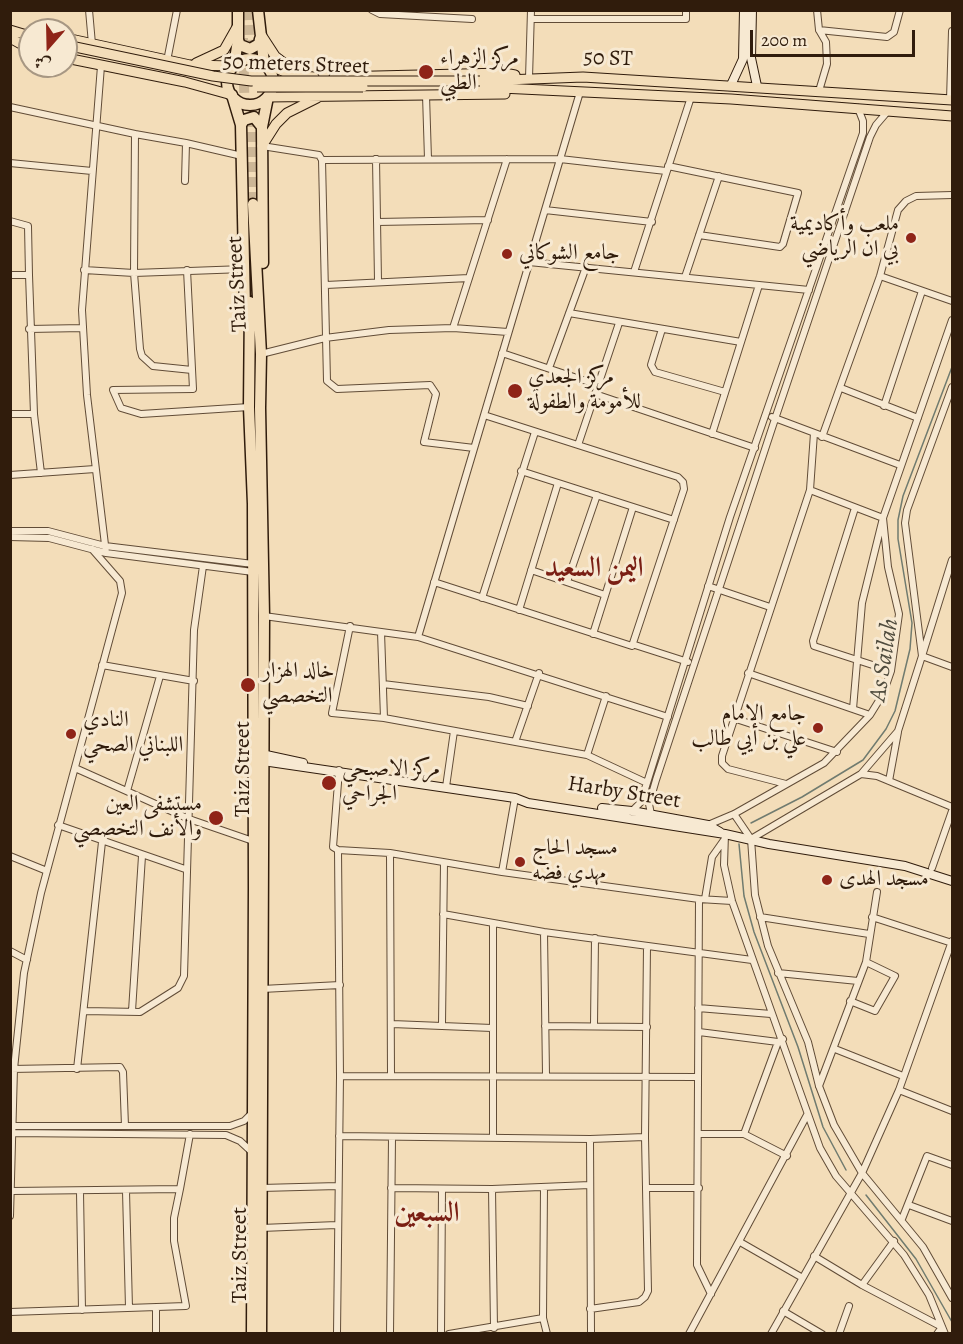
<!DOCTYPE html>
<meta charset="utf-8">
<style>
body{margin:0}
#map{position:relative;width:963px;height:1344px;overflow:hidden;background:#f3ddb9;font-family:Alegreya,Amiri,serif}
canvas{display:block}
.frame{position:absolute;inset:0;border:12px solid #301c0c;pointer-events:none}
.north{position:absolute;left:18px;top:18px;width:60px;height:60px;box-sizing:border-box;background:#f7e9d2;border:2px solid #a79783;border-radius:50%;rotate:200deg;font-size:16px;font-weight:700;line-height:24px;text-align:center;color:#301c0c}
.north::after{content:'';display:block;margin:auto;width:21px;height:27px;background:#8f2418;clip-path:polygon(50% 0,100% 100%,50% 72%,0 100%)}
.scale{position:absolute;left:750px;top:30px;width:165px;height:27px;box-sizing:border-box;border:3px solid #301c0c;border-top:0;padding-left:8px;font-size:18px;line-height:21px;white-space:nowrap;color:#301c0c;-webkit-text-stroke:4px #f7e9d2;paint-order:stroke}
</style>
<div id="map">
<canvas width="963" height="1344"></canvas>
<div class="frame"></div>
<div class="north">ش</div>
<div class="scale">200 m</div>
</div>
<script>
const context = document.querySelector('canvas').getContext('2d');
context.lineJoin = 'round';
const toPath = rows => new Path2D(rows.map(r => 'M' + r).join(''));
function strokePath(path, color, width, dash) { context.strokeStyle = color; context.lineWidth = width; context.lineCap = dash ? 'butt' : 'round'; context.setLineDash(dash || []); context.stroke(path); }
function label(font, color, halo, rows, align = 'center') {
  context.font = font + ' Alegreya,Amiri,serif'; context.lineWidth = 6; context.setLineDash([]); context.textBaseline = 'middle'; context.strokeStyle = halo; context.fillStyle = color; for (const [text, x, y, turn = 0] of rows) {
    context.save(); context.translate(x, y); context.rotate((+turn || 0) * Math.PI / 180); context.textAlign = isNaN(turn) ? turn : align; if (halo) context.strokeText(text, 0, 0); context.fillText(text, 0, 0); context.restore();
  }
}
strokePath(toPath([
 [751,823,802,797,863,760,886,729,895,711,910,649,912,623,898,539,898,520,903,496,952,367],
 [739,844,744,896,754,932,798,1047,823,1127,846,1170],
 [866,1195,916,1259,952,1322]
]), '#707b6f', 1.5);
strokePath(toPath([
 [249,10,250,48],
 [243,38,245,127],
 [252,117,253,204]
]), '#ccb696', 10, [10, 5]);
const street = toPath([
 [89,10,92,44],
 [372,10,380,14,472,19],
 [817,10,819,30,826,42,827,64,819,91],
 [531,19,686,19,686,10],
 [819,30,887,37,894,32,900,10],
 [167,61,177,10],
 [101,66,82,310,87,395,106,553],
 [529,78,531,10],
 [426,95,428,159],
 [950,100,952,31],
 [10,107,135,134],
 [186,143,242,156],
 [262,146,319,155,322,160,560,159,666,171],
 [376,159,378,281],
 [322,160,327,381,337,389,430,385,436,394,424,442,474,448],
 [10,163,92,171],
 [668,166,798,193,783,244,780,247,699,235],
 [185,181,186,143,135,134,134,273,140,349,142,356,153,366,192,370],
 [545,210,652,222],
 [10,221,28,226,29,275],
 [377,222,488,220],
 [529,262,809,290],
 [84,270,134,273,244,269],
 [187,270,193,389,113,390,121,408,141,414,249,407],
 [634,272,691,97],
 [10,275,29,275,34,414],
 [880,276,952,301],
 [685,277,719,176],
 [326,285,469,278],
 [569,313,741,342],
 [453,328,507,159],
 [29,329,83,328],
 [662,329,651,365,655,372,725,392],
 [502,353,598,385],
 [261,354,325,338,389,330,453,328,508,332],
 [549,368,586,267],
 [841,388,918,418],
 [595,394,755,448],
 [884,406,922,291],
 [10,414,34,414,41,473],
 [772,417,900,465],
 [712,434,759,285],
 [822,437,880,276,898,210,906,201,916,196,952,195],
 [578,445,619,323],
 [521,471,674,520],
 [10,475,95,469],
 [810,490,883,518,862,603,853,709],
 [855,508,813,641,814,646,891,671],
 [10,531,48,531,105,546,253,564],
 [10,537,49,538,106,553,253,572],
 [952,560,922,656,952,667],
 [531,570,605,595],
 [434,582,632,646,684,489,683,482,678,477,484,415],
 [567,582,597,495],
 [708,586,770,607],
 [482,598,535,432],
 [519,610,558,483],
 [264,616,418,637,668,717],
 [350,626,332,713,384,718,587,755,606,696],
 [381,632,384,718],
 [593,634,633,507],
 [418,637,580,92],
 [635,645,688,662],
 [102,665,194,681],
 [748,673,870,715],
 [383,684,489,697,528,706],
 [733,718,837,752],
 [515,742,539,673],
 [587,755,647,783],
 [75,768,189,819,253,841],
 [861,774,877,776,952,807],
 [889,781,898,732],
 [786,784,728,769,722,763,722,756,810,490,814,433],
 [446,787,454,731],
 [127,791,160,676],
 [632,811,641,802,730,517,863,133,863,121,858,108],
 [651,814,649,804,656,780,775,419,870,137,876,125,888,111],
 [734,814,751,839,755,895,768,946,808,1042,819,1086,834,1125,862,1173,923,1247,952,1298],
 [58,825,185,869],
 [708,825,734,814,824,763,870,715,883,694,891,671,899,614,888,567,883,518,952,320],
 [725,834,724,865,732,901,820,1148,836,1176,904,1255,929,1295,945,1334],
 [751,839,861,774,898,731,922,656,905,523,907,510,952,387],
 [338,850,333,847,339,770],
 [390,853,391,1075],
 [10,856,47,871],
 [932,868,952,811],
 [502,872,515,798],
 [699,899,697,1265,711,1294],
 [705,899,712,857,724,840],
 [443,914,544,932,752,960],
 [760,917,869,934],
 [872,917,952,943],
 [544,932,546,1075],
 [10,951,27,960],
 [778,973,858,981],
 [262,989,340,985],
 [850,1001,875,1011,895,976,866,962],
 [698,1008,771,1014],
 [84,1011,140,1012,178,988,184,976,194,630,203,566],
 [132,1011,142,856],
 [392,1024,492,1028],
 [442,1024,444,863],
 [594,1025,595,938],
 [545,1026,647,1027],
 [699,1032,778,1042],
 [835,1049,903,1076],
 [11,1069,120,1067,123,1072,125,1126],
 [77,1069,102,842],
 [340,1076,698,1077],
 [819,1086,866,962,877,892],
 [899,1090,952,1111],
 [10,1126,230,1126,244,1121,253,1112],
 [10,1133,226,1135,240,1141,253,1153],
 [699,1134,744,1134,787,1156],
 [744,1134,778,1042,783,1039],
 [339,1136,590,1139,645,1137],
 [493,1137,493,923],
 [590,1139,591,1334],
 [544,1187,543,1318,547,1334],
 [261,1188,338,1186],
 [391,1188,492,1189,590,1185],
 [647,1188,699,1188],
 [492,1189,494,1328],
 [12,1191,180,1189,190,1134],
 [126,1191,129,1308],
 [80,1192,82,1310],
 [909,1205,952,1221],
 [10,1216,14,1069,24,973,41,893,122,593,120,581,92,549],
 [902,1219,927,1156,952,1165],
 [261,1228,337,1225],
 [740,1242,801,1277],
 [814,1256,862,1285,942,1327,937,1334],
 [862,1285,894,1241],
 [590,1309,639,1302,645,1297,648,1291,645,1137,647,946],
 [783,1311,822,1334],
 [10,1312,186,1306,174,1241,174,1218,180,1189],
 [156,1334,156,1308],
 [337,1334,340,1076,338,850,390,853,502,872,699,899,732,901],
 [390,1334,392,1138],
 [441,1334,442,1189],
 [449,1334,543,1318],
 [689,1334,807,1115],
 [771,1334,862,1173,899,1090,952,941],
 [839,1334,849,1306]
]);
const secondary = toPath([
 [752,10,751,58,757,86],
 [731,85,743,59,744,10],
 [266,755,303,763],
 [263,761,515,798,528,803,725,834,769,844,905,866,952,881],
 [602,808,632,811,708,825,720,832]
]);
const primary = toPath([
 [10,30,30,36],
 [262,36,275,56,297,73],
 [10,38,30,49],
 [66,38,190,65,234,66],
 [66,58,185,82,232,95],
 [196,63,224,50,237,27],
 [264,63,292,75,314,77],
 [334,77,504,73,515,75],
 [480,81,583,77,952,100],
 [480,87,731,99,952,116],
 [268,97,505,94],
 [262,146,276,124,287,113,317,98]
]);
const highway = toPath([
 [258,10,264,63],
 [238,40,240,45,250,49,259,44,260,39],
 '227 82a23 23 0 1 1 46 0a23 23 0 1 1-46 0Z',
 [234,66,238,40,238,10],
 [232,95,241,125,245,309],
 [241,125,244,120,254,117,262,127],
 [253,204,261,354,260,408,264,616,261,1334],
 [263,263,262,127,268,97],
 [250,302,249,407,253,504,254,888,252,1334]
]);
strokePath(street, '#614c37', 8);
strokePath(secondary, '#301c0c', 10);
strokePath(primary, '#301c0c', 11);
strokePath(highway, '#301c0c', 13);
strokePath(street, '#f7e9d2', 6);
strokePath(secondary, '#f7e9d2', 8);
strokePath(primary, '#f3ddb9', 9);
strokePath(highway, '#f3ddb9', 10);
const primaryBridge = toPath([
 [66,45,213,76,251,81,480,81],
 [257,87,363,87]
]);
strokePath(primaryBridge, '#301c0c', 11, []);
strokePath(primaryBridge, '#f3ddb9', 9);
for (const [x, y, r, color] of [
 [426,72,8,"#8f2418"],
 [911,238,6,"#8f2418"],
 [507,254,6,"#8f2418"],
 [515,391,8,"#8f2418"],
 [248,685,8,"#8f2418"],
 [818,728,6,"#8f2418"],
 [71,734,6,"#8f2418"],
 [329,783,8,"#8f2418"],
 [216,818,8,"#8f2418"],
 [520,862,6,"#8f2418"],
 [827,880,6,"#8f2418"]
]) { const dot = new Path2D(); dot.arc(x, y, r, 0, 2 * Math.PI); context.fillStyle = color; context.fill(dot); strokePath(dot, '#f7e9d2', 2); }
label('22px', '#301c0c', '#f7e9d2', [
 ["مركز الزهراء",440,59],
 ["الطبي",440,84],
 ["ملعب وأكاديمية",899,225,"right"],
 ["بي ان الرياضي",899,250,"right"],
 ["جامع الشوكاني",519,254],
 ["مركز الجعدي",528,378],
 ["للأمومة والطفولة",528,403],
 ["خالد الهزار",262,672],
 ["التخصصي",262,697],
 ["جامع الامام",806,715,"right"],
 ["علي بن أيي طالب",806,740,"right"],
 ["النادي",83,721],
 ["اللبناني الصحي",83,746],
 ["مركز الاصبحي",342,770],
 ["الجراحي",342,795],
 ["مستشفى العين",202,805,"right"],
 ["والأنف التخصصي",202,830,"right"],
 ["مسجد الحاج",532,849],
 ["مهدي فضه",532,874],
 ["مسجد الهدى",839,880]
], 'left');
label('22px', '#301c0c', '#f7e9d2', [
 ["50 ST",608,59,2],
 ["50 meters Street",296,65,2],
 ["Taiz Street",238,284,-93],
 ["Taiz Street",244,769,-90],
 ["Harby Street",624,793,9],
 ["Taiz Street",241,1255,-90]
]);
label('italic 24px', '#504c3e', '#f7e9d2', [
 ["As Sailah",885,660,-81]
]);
label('bold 28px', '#7a1f14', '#f7e9d2', [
 ["اليمن السعيد",594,569],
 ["السبعين",427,1214]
]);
</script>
